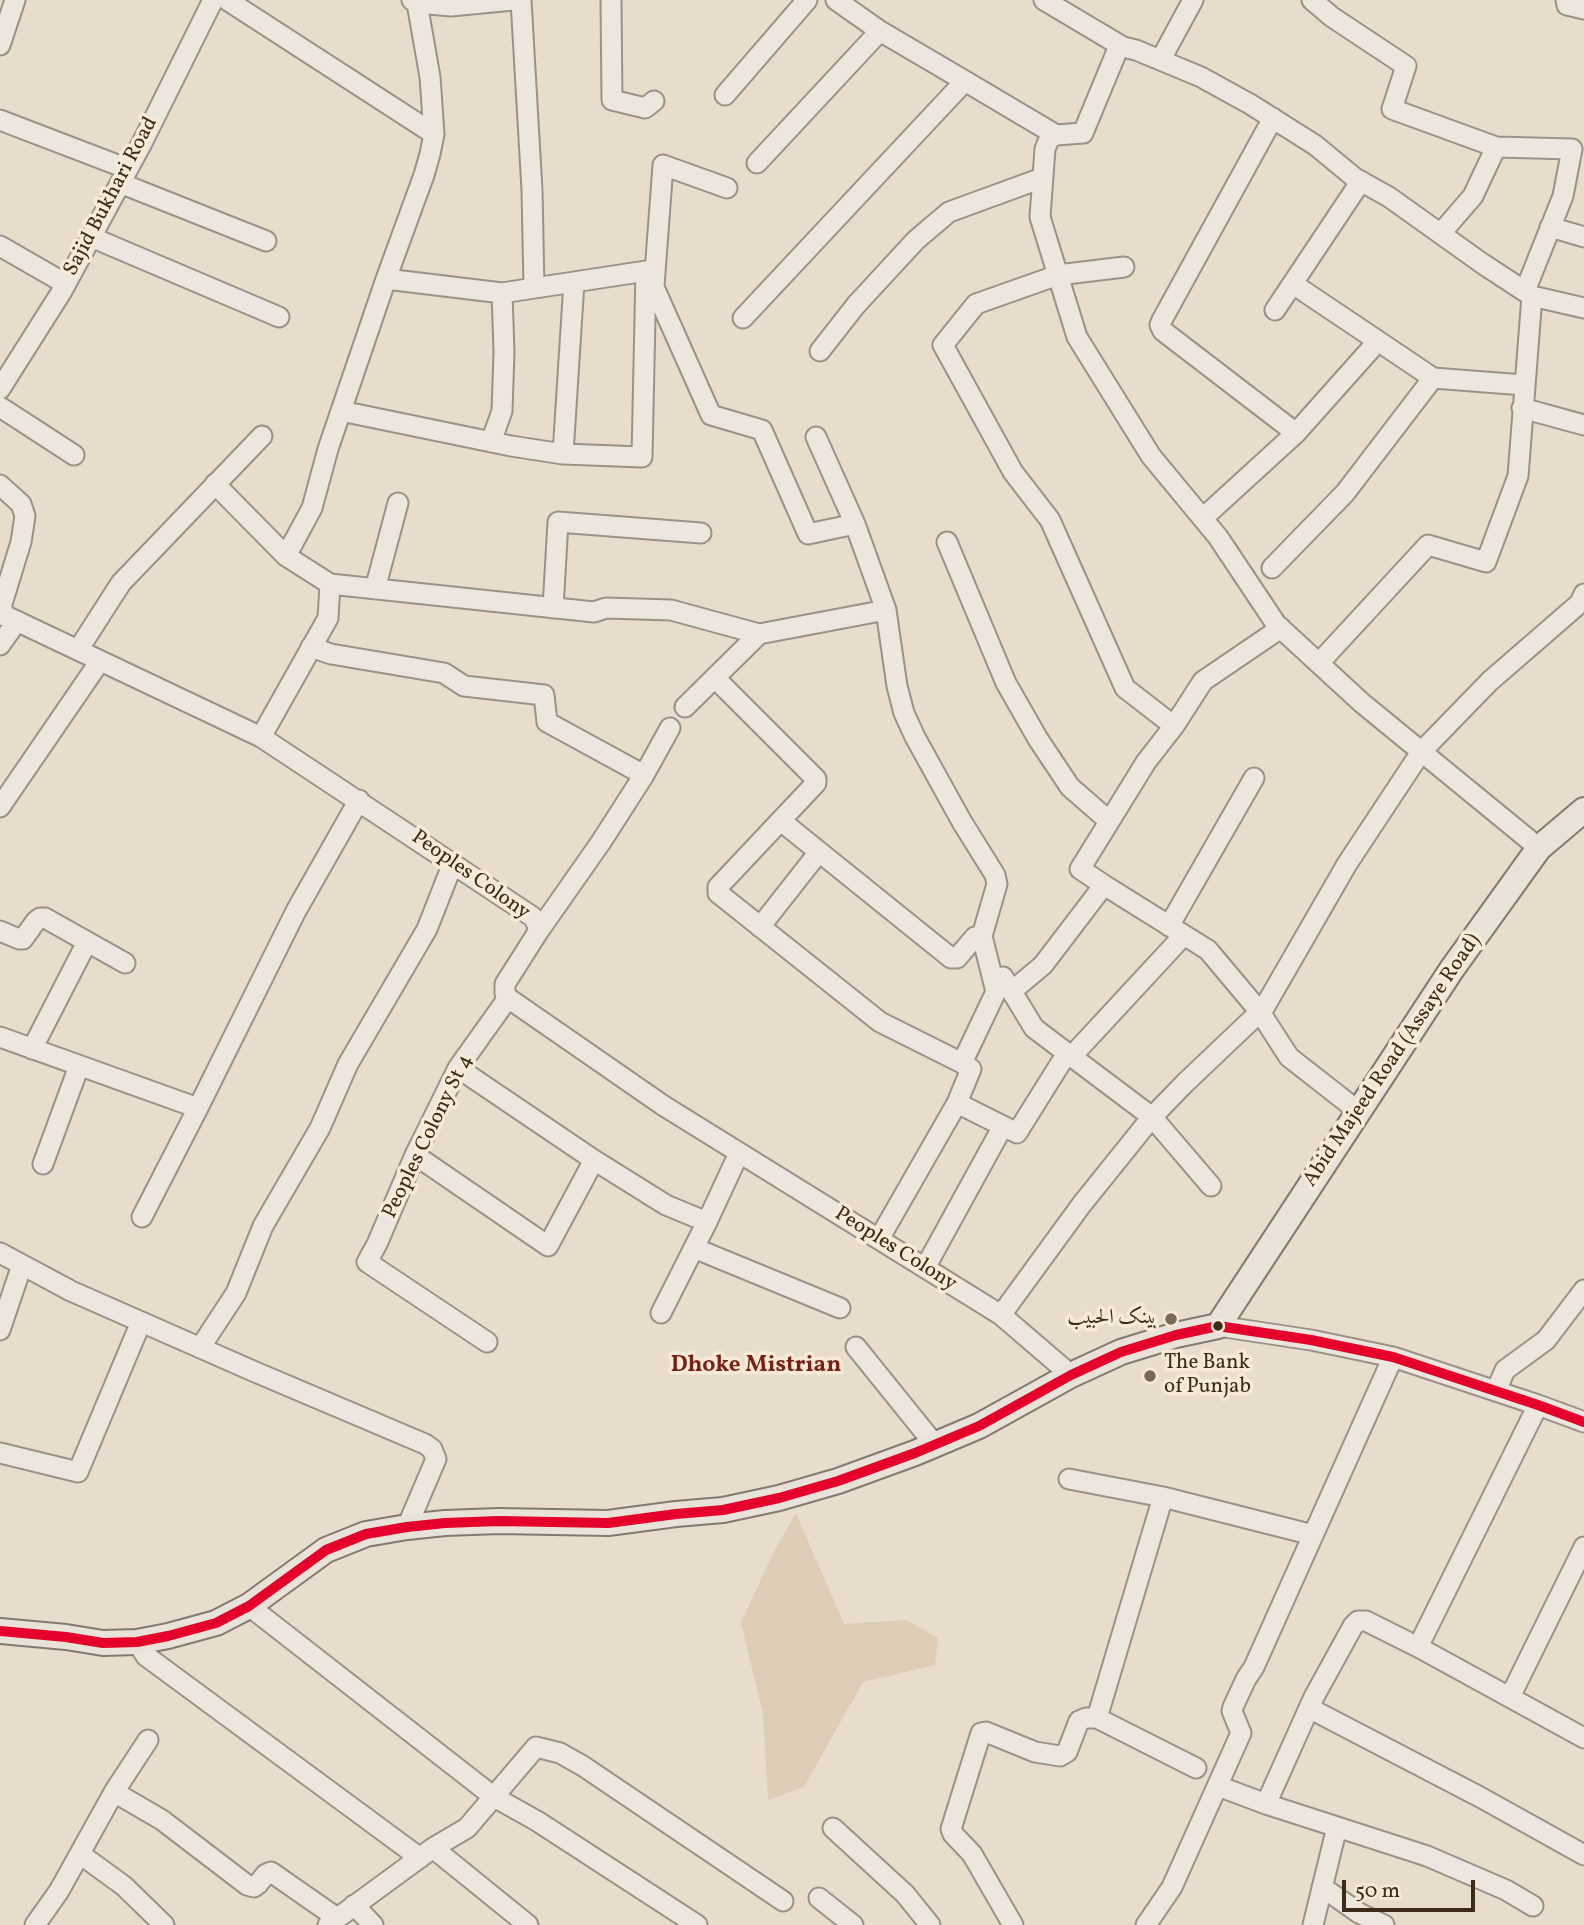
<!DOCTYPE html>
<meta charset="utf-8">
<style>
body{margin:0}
#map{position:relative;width:1584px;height:1925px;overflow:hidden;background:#e8dccc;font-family:Vollkorn,serif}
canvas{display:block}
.scale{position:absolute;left:1342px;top:1880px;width:133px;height:32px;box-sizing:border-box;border:4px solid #3b2b18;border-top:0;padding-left:9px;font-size:21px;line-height:24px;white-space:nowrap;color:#3b2b18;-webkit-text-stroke:5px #f7ead7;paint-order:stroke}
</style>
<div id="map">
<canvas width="1584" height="1925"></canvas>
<div class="scale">50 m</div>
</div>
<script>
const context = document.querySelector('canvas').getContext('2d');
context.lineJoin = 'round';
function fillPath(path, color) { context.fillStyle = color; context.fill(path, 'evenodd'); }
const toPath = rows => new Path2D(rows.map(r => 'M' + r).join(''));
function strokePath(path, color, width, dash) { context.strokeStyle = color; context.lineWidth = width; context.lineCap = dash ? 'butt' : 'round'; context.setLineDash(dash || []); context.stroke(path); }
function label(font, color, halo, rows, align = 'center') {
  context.font = font + ' Vollkorn,Amiri,serif'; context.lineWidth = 7; context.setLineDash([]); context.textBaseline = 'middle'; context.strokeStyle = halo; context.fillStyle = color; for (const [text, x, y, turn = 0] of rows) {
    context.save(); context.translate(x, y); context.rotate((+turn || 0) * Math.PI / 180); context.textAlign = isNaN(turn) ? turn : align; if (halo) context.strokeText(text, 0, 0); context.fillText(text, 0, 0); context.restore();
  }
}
fillPath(toPath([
 [796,1513,844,1624,906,1620,938,1638,935,1665,863,1682,804,1787,768,1800,763,1714,741,1623,773,1553]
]), '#ddcdb6');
const minor = toPath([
 [227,0,434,134],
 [412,0,417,3,451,6,513,0],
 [521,0,532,190,534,288],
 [611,0,612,100,645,108,654,101],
 [836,0,880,31],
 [1044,0,1123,47],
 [1312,0,1332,17,1406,66,1392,109,1496,147,1572,149,1563,196,1525,291],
 [1566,0,1567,5,1584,9],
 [0,45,15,0],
 [1161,59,1193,0],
 [725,95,807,0],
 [1273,118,1162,320,1160,325,1163,331,1296,433],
 [0,120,128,169],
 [757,163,880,31,965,81],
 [120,183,266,241],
 [1550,227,1584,237],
 [1441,233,1473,196,1496,147],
 [91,237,279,317],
 [0,246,66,284],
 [1124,267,1058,275,976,304,943,345,1013,472,1050,520,1125,688,1174,726],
 [649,276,711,415,762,430,808,534,855,524],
 [1293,284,1378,341],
 [654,286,663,165,727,188],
 [1275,310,1361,181],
 [743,318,965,81,1056,135],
 [820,351,856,305,916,240,949,212,1042,178],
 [0,389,62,291,142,143,213,0],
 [0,407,74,455],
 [1522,408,1584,425],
 [341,411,511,446,563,454,642,457,646,271,502,293,386,279],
 [816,437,855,524,886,610,897,686,904,713,915,737,962,822,995,875,997,884,982,936,996,992],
 [491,442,502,411,504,352,502,293],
 [563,454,574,282],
 [215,484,286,556,312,508,328,449,386,279,424,175,430,154,434,134,430,77,417,3],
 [0,485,21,504,25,516,21,542,2,604,2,612,6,616],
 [1203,518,1296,433,1378,341,1433,378],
 [947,542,1006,683,1038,739,1070,787,1109,821],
 [286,556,330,584,594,612,606,608,671,610,759,634,886,610],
 [1272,568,1345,493,1433,378,1524,385],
 [375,589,398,503],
 [553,608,558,522,701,533],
 [0,615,6,616,261,737,533,917,537,924,538,932,505,984,505,994,508,998,664,1106,1001,1315,1071,1375],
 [0,645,17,621],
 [311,647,331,654,444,673,464,686,544,695,547,722,644,775,670,728],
 [78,650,121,583,262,436],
 [1319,663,1428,545,1486,562,1518,476,1532,296],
 [715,678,816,779,816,783,718,887,718,893,880,1022,962,1063],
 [685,707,759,634],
 [261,737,328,618,330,584],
 [0,807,100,661],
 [781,821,951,958,957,958,975,937,982,936],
 [1539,848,1362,703,1276,624,1218,537,1151,456,1077,337,1040,217,1045,149,1049,139,1056,135,1083,133,1117,51,1123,47,1136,50,1201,77,1250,104,1315,145,1355,178,1389,197,1483,264,1532,296,1584,308],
 [1104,885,1080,869,1146,762,1174,726,1203,681,1281,628],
 [1169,926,1254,778],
 [760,927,819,852],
 [0,931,19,939,23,939,36,921,40,918,45,918,125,963],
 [538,932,601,842,644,775],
 [1012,991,1043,965,1104,885,1208,950,1260,1012,1289,1057,1358,1111],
 [0,1037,198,1108],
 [32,1049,87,942],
 [1071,1057,1184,935],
 [458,1068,594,1160],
 [957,1103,971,1069,962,1063,1003,977,1034,1028,1067,1053],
 [415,1155,548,1246,594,1160,666,1205,707,1222,739,1153],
 [43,1164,79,1066],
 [142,1217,198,1108,296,911,359,800],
 [879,1239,957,1103,1003,1126],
 [694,1248,840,1308],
 [0,1253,71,1291,253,1371,425,1444,432,1449,436,1459,407,1527],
 [925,1268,1003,1126,1017,1133,1067,1053,1152,1117,1211,1186],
 [661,1313,707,1222],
 [1001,1315,1082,1204,1152,1117,1185,1083,1264,1008,1347,864,1421,752,1490,681,1580,603,1584,594],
 [1218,1326,1311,1340,1393,1357,1538,1405,1584,1422],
 [0,1330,22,1265],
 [487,1342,367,1262,377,1244,415,1155,458,1068,508,998],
 [856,1347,935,1445],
 [200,1348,236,1293,263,1226,320,1128,348,1064,427,929,453,863],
 [1496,1391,1505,1370,1546,1340,1584,1290],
 [0,1453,78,1472,141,1322],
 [1069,1479,1163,1497,1313,1535],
 [249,1606,494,1797,537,1821,697,1925],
 [137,1642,146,1656,420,1858],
 [1418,1647,1538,1405],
 [1510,1697,1584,1547],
 [1309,1708,1480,1797,1584,1855],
 [1097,1718,1163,1497],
 [1218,1786,1266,1804,1427,1856,1506,1890,1533,1906],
 [114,1792,162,1820,247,1885,254,1887,258,1884,266,1874,271,1872,337,1918],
 [1266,1804,1314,1697,1353,1626,1358,1621,1366,1621,1418,1647,1584,1738],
 [833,1828,905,1894,930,1925],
 [433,1848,528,1925],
 [80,1854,124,1886,164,1925],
 [1322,1887,1359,1913,1384,1925],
 [819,1898,853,1925],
 [354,1905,373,1925],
 [35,1925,59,1891,114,1792,148,1740],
 [328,1925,433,1848,467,1828,536,1747,560,1753,583,1766,783,1901],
 [1013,1925,972,1854,953,1834,951,1829,981,1733,986,1732,1035,1752,1060,1756,1067,1752,1079,1721,1086,1718,1097,1718,1196,1768],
 [1146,1925,1172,1887,1241,1733,1232,1711,1233,1707,1246,1679,1254,1667,1393,1357],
 [1313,1925,1337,1827]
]);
const major = toPath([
 [0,1631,66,1637,103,1643,137,1642,168,1636,216,1623,249,1606,326,1550,366,1534,407,1527,445,1523,499,1521,608,1523,676,1514,723,1510,779,1498,838,1481,915,1453,979,1426,1071,1375,1121,1352,1176,1335,1218,1326,1452,969,1539,848,1584,810]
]);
strokePath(minor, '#9b9287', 23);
strokePath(major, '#837a6f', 28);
strokePath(minor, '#ece6de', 19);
strokePath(major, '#e8e2d9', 24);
strokePath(toPath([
 [0,1631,66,1637,103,1643,137,1642,168,1636,216,1623,249,1606,326,1550,366,1534,407,1527,445,1523,499,1521,608,1523,676,1514,723,1510,779,1498,838,1481,915,1453,979,1426,1071,1375,1121,1352,1176,1335,1218,1326,1311,1340,1393,1357,1538,1405,1584,1422]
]), '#e4002b', 10);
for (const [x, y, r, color] of [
 [1171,1319,7,"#786957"],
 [1218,1326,6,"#3b2b18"],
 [1150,1376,7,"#786957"]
]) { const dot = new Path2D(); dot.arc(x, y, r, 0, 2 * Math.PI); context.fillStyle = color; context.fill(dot); strokePath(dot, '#f7ead7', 2.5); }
label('21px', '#3b2b18', '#f7ead7', [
 ["Sajid Bukhari Road",112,197,-62],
 ["Peoples Colony",470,876,35],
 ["Abid Majeed Road (Assaye Road)",1393,1061,-56],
 ["Peoples Colony St 4",429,1137,-64],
 ["Peoples Colony",895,1250,32]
]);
label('21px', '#3b2b18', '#f7ead7', [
 ["بينک الحبيب",1157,1319],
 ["The Bank",1164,1364,"left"],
 ["of Punjab",1164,1388,"left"]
], 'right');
label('bold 23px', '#7a1f14', '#f7ead7', [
 ["Dhoke Mistrian",756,1367]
]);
</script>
